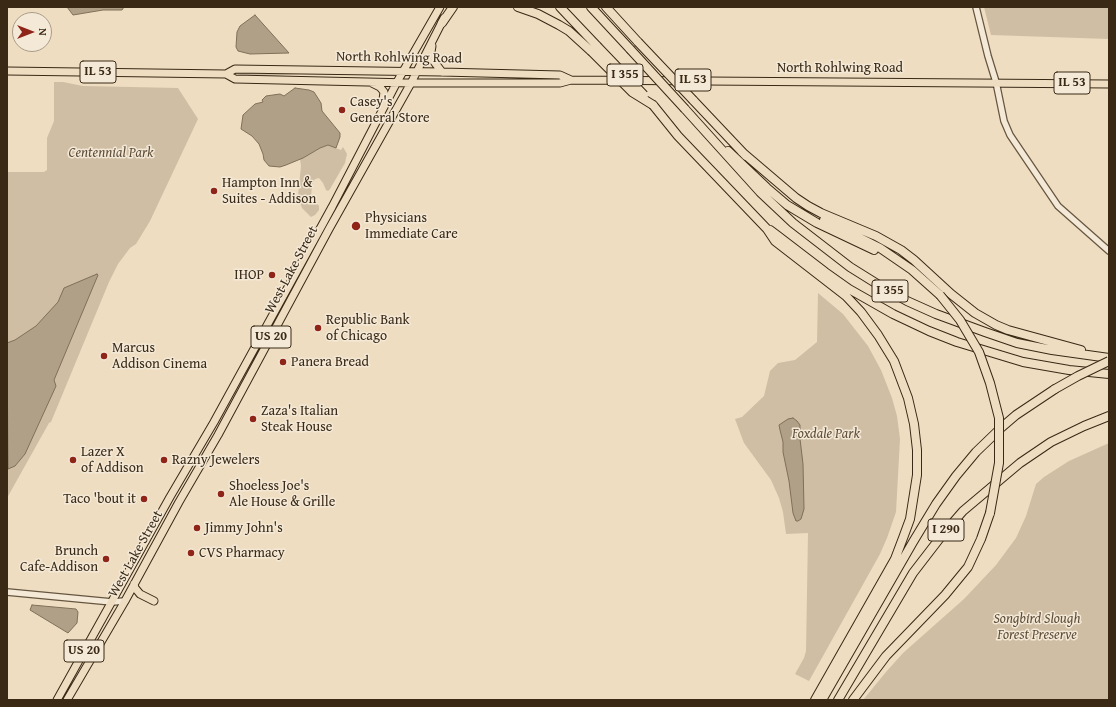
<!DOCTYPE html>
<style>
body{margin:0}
#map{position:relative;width:1116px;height:707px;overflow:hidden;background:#eeddc1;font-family:"Gentium Book Plus",serif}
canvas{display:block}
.frame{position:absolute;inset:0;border:8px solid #392915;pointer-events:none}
.north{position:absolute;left:12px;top:12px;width:40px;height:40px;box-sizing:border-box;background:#f4e9d7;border:1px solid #a99c89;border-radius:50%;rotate:90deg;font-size:11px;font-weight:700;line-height:16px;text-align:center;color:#392915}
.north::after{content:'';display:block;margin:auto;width:14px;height:18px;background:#8f2418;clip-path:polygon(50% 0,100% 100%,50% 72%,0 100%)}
</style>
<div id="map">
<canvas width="1116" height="707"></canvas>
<div class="frame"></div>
<div class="north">N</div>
</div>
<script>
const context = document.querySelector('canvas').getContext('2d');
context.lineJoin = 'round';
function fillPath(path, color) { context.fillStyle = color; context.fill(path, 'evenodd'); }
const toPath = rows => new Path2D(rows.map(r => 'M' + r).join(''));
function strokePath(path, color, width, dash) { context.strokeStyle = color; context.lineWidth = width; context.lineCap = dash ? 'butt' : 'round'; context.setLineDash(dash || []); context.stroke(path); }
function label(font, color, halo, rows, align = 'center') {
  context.font = font + ' "Gentium Book Plus",serif'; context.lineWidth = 3; context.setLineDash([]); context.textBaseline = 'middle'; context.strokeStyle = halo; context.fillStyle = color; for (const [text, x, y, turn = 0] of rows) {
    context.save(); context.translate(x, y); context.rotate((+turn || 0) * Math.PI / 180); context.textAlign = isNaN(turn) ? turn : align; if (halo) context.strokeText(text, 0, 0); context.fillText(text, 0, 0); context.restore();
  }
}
fillPath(toPath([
 [984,7,1109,7,1109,39,991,35],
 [232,72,316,73,253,77,240,75],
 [54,82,63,82,83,86,178,88,198,119,150,221,136,244,130,248,118,264,109,282,51,422,49,423,7,498,7,172,44,172,47,170,47,138,54,121],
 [328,145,341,150,343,147,347,154,345,163,330,189,328,191,326,190,323,183,319,178,315,179,312,185,311,196,319,206,319,210,315,215,311,217,302,208,298,196,301,166,300,159,320,148],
 [818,293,843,314,868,346,881,370,892,398,897,416,900,439,896,512,887,538,880,554,809,681,795,674,804,658,806,651,808,533,786,534,783,512,779,498,771,480,744,443,735,419,742,417,764,396,770,371,778,363,795,360,817,342],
 [1109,443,1109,700,863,700,886,672,903,653,964,599,996,565,1016,538,1026,516,1036,484,1044,477,1069,461]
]), '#cfbea4');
const water = toPath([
 [67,7,124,7,122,10,103,10,73,15,67,7],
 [255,15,289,53,250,54,238,51,236,47,237,32,240,26,255,15],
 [295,88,309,90,314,92,321,103,322,111,340,133,340,137,336,148,328,145,320,148,303,158,286,165,280,167,269,166,264,160,263,154,259,144,252,136,241,129,243,115,255,104,263,102,262,100,266,96,280,94,284,96,295,88],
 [97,274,98,275,54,380,56,386,25,454,15,466,8,469,7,343,15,340,36,326,58,302,64,288,97,274],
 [793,418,797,421,800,425,800,439,803,464,804,509,801,519,798,521,796,521,793,513,789,481,783,452,783,442,780,430,779,425,788,419,793,418],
 [32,605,76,609,78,612,77,623,68,633,30,610,32,605]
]);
fillPath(water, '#b0a087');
strokePath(water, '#807059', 1);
const tertiary = toPath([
 [976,7,988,56,996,82,1004,121,1010,135,1058,206,1109,251],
 [7,592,112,602,125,601]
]);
const primary = toPath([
 [432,46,431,52,432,59,442,72],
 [7,71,226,74,235,79,411,83,560,83,571,80,1109,84],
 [226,74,235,69,442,72,560,75,571,80],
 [372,83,380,87,384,92,382,107],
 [134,584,135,588,140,594,154,601],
 [57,700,170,497,214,422,332,207,397,82,440,7],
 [67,700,125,601,179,502,218,435,329,229,411,83,444,18]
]);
const motorway = toPath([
 [518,7,538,14,559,25,569,31,591,51],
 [560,7,597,46],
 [591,7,630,49],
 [606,7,638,42],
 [442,23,453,7],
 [693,100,746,156],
 [653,105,678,136,767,229,775,241,846,296,861,312,878,335,894,361,908,398,914,424,917,450,917,475,910,519,903,538,895,559,815,700],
 [685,109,760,192,793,223,850,267,882,287,907,301,936,314,985,332,1017,343,1052,350,1109,358],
 [728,151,767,188,787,205,817,223,874,250],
 [742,152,796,198,808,206,821,213,876,236,901,250,914,260,951,294,975,313,996,325,1008,330,1081,350],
 [824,220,880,248,912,270,940,295],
 [770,230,778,236,825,272,849,289,893,314,929,331,957,342,1023,362,1069,370,1109,374],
 [822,700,913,542,936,504,956,476,976,452,1002,427,1016,415,1055,389],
 [838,700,913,573,943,534,963,511,1020,463,1051,442,1084,426,1109,416],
 [853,700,886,656,945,595,968,567,981,539,990,513]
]);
strokePath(tertiary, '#665640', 8);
strokePath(primary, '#392915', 9);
strokePath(motorway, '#392915', 10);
strokePath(tertiary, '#f4e9d7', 5.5);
strokePath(primary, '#eeddc1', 7);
strokePath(motorway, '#eeddc1', 8);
const motorwayBridge = toPath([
 [638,42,693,100],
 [597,46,644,95],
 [630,49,685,109],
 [591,51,632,92,653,105],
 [940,295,960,320,979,352,990,383,999,418,999,463,990,513],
 [1055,389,1078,376,1109,361]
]);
strokePath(motorwayBridge, '#392915', 10, []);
strokePath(motorwayBridge, '#eeddc1', 8);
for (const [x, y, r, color] of [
 [342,110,4,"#8f2418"],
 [214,191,4,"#8f2418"],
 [356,226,5,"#8f2418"],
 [272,275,4,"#8f2418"],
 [318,328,4,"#8f2418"],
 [104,356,4,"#8f2418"],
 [283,362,4,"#8f2418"],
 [253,419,4,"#8f2418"],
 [73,460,4,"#8f2418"],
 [164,460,4,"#8f2418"],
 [221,494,4,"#8f2418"],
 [144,499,4,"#8f2418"],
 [197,528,4,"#8f2418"],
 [191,553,4,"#8f2418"],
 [106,559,4,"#8f2418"]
]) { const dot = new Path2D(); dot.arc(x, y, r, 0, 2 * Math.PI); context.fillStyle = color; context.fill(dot); strokePath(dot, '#f4e9d7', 1.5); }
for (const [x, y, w] of [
 [98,72,36],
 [625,75,36],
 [693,80,36],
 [1072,83,36],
 [890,291,36],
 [271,337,40],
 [946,530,36],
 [84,651,40]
]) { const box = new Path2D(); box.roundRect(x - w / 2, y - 11, w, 22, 3); context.fillStyle = '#f4e9d7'; context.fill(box); strokePath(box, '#392915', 1); }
label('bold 13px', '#392915', null, [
 ["IL 53",98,72],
 ["I 355",625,75],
 ["IL 53",693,80],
 ["IL 53",1072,83],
 ["I 355",890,291],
 ["US 20",271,337],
 ["I 290",946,530],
 ["US 20",84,651]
]);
label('14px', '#392915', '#f4e9d7', [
 ["North Rohlwing Road",399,58,1],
 ["North Rohlwing Road",840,68],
 ["West Lake Street",292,270,-62],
 ["West Lake Street",136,554,-61]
]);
label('14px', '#392915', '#f4e9d7', [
 ["Casey's",350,102],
 ["General Store",350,118],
 ["Hampton Inn &",222,183],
 ["Suites - Addison",222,199],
 ["Physicians",365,218],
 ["Immediate Care",365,234],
 ["IHOP",264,275,"right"],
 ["Republic Bank",326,320],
 ["of Chicago",326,336],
 ["Marcus",112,348],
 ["Addison Cinema",112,364],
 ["Panera Bread",291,362],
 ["Zaza's Italian",261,411],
 ["Steak House",261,427],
 ["Lazer X",81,452],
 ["of Addison",81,468],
 ["Razny Jewelers",172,460],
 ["Shoeless Joe's",229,486],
 ["Ale House & Grille",229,502],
 ["Taco 'bout it",136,499,"right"],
 ["Jimmy John's",205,528],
 ["Brunch",98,551,"right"],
 ["Cafe-Addison",98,567,"right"],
 ["CVS Pharmacy",199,553]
], 'left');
label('italic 14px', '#5e4e39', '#f4e9d7', [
 ["Centennial Park",111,153],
 ["Foxdale Park",826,434],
 ["Songbird Slough",1037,619],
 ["Forest Preserve",1037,635]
]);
</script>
